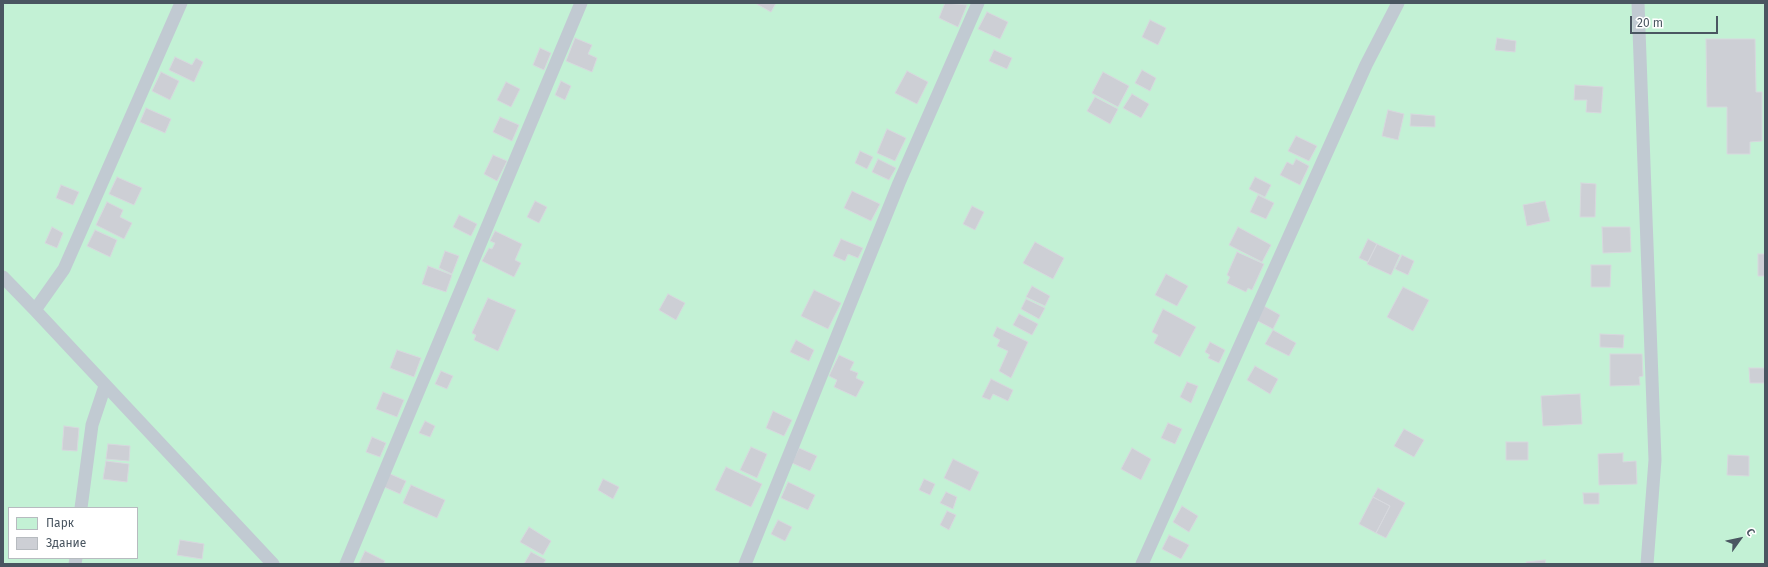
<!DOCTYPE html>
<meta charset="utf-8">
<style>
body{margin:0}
#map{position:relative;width:1768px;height:567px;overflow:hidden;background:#f5f3f3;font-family:"Fira Sans",sans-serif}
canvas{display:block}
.frame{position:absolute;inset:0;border:4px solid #4a5661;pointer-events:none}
.legend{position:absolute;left:8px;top:507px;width:130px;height:52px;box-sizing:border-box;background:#fff;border:1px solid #b7bbc0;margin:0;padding:5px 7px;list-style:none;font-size:12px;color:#4a5661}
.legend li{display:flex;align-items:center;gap:8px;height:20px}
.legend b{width:20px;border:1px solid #b7bbc0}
.north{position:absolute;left:1720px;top:519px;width:40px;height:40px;-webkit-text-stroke:3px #fff;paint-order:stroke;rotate:57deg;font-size:11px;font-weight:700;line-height:16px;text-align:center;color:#4a5661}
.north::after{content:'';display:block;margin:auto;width:14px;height:18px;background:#4a5661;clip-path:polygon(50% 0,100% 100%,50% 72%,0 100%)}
.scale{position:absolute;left:1630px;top:16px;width:88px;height:18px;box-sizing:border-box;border:2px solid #4a5661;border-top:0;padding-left:5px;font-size:12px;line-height:14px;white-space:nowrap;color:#4a5661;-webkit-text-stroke:3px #fff;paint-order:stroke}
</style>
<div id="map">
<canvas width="1768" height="567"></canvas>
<div class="frame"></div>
<ul class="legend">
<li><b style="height:11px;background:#c3f1d5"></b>Парк</li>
<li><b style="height:11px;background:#cdcfd5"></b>Здание</li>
</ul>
<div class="north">С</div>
<div class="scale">20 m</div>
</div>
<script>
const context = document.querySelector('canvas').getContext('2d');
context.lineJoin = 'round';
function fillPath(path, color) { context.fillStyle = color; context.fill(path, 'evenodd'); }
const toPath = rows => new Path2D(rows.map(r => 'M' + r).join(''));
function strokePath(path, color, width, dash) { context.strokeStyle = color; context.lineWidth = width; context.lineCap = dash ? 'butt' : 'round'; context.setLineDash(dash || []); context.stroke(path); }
fillPath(toPath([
 [3,3,1765,3,1765,564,3,564],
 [9,508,137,508,137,558,9,558]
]), '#c3f1d5');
const building = toPath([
 [755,3,776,3,771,12,755,3],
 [945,3,967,5,958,27,939,18,945,3],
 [987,12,1008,22,1000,39,978,29,987,12],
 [1150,20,1166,28,1158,45,1142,37,1150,20],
 [575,38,592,45,588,54,597,58,592,72,566,61,575,38],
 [1497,38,1516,41,1515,52,1495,50,1497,38],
 [1706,39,1755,39,1756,92,1762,92,1762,141,1750,142,1750,154,1727,154,1727,107,1707,107,1706,39],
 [540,48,551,53,544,70,533,65,540,48],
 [994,50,1012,58,1007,69,989,61,994,50],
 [175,57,192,65,196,58,203,62,194,82,169,70,175,57],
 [1142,70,1156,78,1150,91,1135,83,1142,70],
 [907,71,928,82,917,104,895,93,907,71],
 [161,72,179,81,170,100,152,91,161,72],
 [1103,72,1129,86,1118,107,1092,93,1103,72],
 [561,81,571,86,565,100,555,95,561,81],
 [506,82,520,89,511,107,497,100,506,82],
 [1575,85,1603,87,1601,113,1586,112,1587,100,1574,100,1575,85],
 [1132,94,1149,104,1141,118,1123,108,1132,94],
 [1095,97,1118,109,1110,124,1087,111,1095,97],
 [146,108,171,119,165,133,140,122,146,108],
 [1388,110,1404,114,1398,140,1382,136,1388,110],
 [1411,114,1435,116,1435,127,1410,126,1411,114],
 [500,117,519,125,512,141,493,132,500,117],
 [887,129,906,138,895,161,877,153,887,129],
 [1296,136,1317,146,1309,161,1288,151,1296,136],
 [860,151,873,157,867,169,855,163,860,151],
 [493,155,507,161,497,181,484,174,493,155],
 [878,159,896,168,889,180,872,172,878,159],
 [1296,159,1309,166,1300,185,1280,175,1287,162,1293,165,1296,159],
 [117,177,142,188,134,205,109,194,117,177],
 [1255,177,1271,185,1265,197,1249,189,1255,177],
 [1581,183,1596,184,1595,217,1580,217,1581,183],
 [61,185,79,192,73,205,56,198,61,185],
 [852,191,880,204,871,221,844,208,852,191],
 [1258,195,1274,203,1266,219,1250,212,1258,195],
 [535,201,547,207,539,223,527,217,535,201],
 [1545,201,1550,221,1527,226,1523,205,1545,201],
 [107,202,123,210,120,217,132,223,124,239,96,225,107,202],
 [972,206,984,212,975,230,963,224,972,206],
 [459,215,477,224,471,236,453,227,459,215],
 [52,227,63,233,57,248,45,243,52,227],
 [1238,227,1271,245,1262,262,1229,245,1238,227],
 [1602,227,1630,227,1631,252,1603,253,1602,227],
 [95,230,117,240,110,257,87,246,95,230],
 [495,231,522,244,515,260,521,263,514,277,482,261,489,248,492,249,495,243,490,241,495,231],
 [841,239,863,248,858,258,848,254,845,261,833,256,841,239],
 [1368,239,1377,244,1368,262,1359,258,1368,239],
 [1035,242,1064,258,1053,279,1023,263,1035,242],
 [1377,244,1400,255,1391,275,1367,264,1377,244],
 [445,251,459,256,452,274,439,268,445,251],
 [1237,252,1264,264,1252,290,1248,288,1246,292,1227,283,1230,277,1227,275,1237,252],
 [1758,254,1765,254,1765,276,1758,276,1758,254],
 [1402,255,1414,261,1408,275,1395,269,1402,255],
 [1591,265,1611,265,1610,287,1591,287,1591,265],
 [428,266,452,275,446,292,422,284,428,266],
 [1166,274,1188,286,1177,306,1155,295,1166,274],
 [1032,286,1050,296,1045,306,1026,297,1032,286],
 [1403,287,1429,300,1413,331,1387,317,1403,287],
 [814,290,841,303,828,329,801,316,814,290],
 [668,294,685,303,676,320,659,310,668,294],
 [488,298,516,310,498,351,474,340,476,335,472,333,488,298],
 [1026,299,1045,308,1039,319,1021,309,1026,299],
 [1264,306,1280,315,1273,329,1256,320,1264,306],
 [1163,309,1196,327,1180,357,1154,343,1158,335,1152,332,1163,309],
 [1019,314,1038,324,1032,335,1013,325,1019,314],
 [997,327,1028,342,1011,378,999,371,1008,351,997,346,1000,340,993,336,997,327],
 [1273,330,1296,343,1289,356,1265,344,1273,330],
 [1600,334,1624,335,1623,348,1600,347,1600,334],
 [796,340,814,350,809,361,790,352,796,340],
 [1210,342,1225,350,1219,363,1208,358,1210,355,1205,352,1210,342],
 [397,350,421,358,414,377,390,368,397,350],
 [1610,354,1642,354,1643,376,1639,377,1640,385,1610,386,1610,354],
 [839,355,854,362,850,370,858,373,856,378,864,382,856,397,834,387,837,380,829,376,839,355],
 [1255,366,1278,379,1270,394,1247,380,1255,366],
 [1749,368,1765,368,1765,383,1750,383,1749,368],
 [441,371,453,376,447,389,435,384,441,371],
 [991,379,1013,390,1008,401,993,394,990,400,982,397,991,379],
 [1187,382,1198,386,1191,403,1180,397,1187,382],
 [383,392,404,400,397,417,376,409,383,392],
 [1580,394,1582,424,1543,426,1541,396,1580,394],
 [773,411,792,420,784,436,766,428,773,411],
 [425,421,435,426,430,437,419,433,425,421],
 [1168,423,1182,429,1175,444,1161,438,1168,423],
 [64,426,79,428,77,451,62,450,64,426],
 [1404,429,1424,440,1414,457,1394,446,1404,429],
 [372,437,386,443,380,457,366,452,372,437],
 [1506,442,1528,442,1528,460,1506,460,1506,442],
 [108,444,130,446,129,461,106,459,108,444],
 [751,447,767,454,757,478,740,470,751,447],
 [799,448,817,456,810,471,792,463,799,448],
 [1132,448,1151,459,1141,480,1121,469,1132,448],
 [1623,453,1623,462,1636,461,1637,484,1599,485,1598,454,1623,453],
 [1728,455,1749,456,1749,476,1727,475,1728,455],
 [953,459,979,472,970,491,944,478,953,459],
 [106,461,129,464,127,482,103,479,106,461],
 [726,467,762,484,751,507,715,490,726,467],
 [388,473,406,481,400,494,382,486,388,473],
 [603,479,619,487,613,499,598,490,603,479],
 [924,479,935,484,930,495,919,490,924,479],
 [788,482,815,495,808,510,781,498,788,482],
 [411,485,445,500,437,518,403,503,411,485],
 [1378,488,1405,503,1386,538,1376,533,1390,506,1373,497,1378,488],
 [946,492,957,497,953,509,940,503,946,492],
 [1583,493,1599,493,1599,504,1584,504,1583,493],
 [1373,497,1390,506,1376,533,1359,524,1373,497],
 [1182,506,1198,516,1189,532,1173,522,1182,506],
 [947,511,956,515,949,530,940,525,947,511],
 [778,520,792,527,785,541,771,534,778,520],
 [529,527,551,541,543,555,520,542,529,527],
 [1169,535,1189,545,1181,559,1162,549,1169,535],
 [180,540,204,544,202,559,177,555,180,540],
 [365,551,385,561,383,564,359,564,365,551],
 [531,552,546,560,543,564,524,564,531,552],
 [1545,560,1546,564,1526,564,1526,562,1545,560]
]);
fillPath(building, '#cdcfd5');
strokePath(building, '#d7d9de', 1);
strokePath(toPath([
 [1638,3,1655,460,1647,564],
 [3,277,35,310,273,564],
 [35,310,64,269,181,3],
 [81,508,92,425,105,386],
 [75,564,76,558],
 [346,564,581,3],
 [745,564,899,183,978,3],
 [1142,564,1366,65,1398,3]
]), '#c1cad2', 13);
</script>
